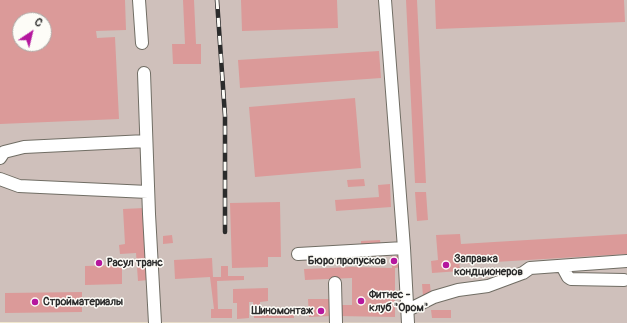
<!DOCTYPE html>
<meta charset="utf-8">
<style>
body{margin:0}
#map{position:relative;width:627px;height:323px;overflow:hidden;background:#f1e8ce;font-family:Pangolin,sans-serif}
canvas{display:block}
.north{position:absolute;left:12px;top:12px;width:40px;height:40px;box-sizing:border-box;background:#fdfcf7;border:1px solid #a9a8a5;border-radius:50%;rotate:35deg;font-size:11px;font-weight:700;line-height:16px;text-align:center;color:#2b2b2b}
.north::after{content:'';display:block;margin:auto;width:14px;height:18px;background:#b5179e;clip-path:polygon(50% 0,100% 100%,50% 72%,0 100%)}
</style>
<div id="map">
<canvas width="627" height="323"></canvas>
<div class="north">С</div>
</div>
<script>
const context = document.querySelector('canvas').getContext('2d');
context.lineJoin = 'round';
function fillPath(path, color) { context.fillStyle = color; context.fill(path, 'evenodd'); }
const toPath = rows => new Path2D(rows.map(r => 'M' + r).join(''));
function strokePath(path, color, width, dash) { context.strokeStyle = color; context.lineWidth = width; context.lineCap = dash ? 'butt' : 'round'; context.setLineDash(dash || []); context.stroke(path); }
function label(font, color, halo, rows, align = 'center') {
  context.font = font + ' Pangolin,sans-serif'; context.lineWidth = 3; context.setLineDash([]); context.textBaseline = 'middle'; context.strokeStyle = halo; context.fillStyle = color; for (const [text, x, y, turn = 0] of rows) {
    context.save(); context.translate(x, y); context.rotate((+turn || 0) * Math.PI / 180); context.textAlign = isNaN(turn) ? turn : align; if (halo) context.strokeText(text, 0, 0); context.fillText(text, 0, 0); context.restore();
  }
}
fillPath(toPath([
 [0,0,627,0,627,323,0,322],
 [20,20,44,20,44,44,20,44]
]), '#cfc0bb');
fillPath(toPath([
 [0,0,125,0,126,30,96,31,97,38,115,37,119,119,0,124],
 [20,20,44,20,44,44,20,44],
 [183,0,194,0,196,44,201,44,201,64,173,64,172,44,185,44],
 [241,0,337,0,338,28,242,31],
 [406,0,417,0,426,183,415,183],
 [435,0,624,0,625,22,436,29],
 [379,51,381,78,240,88,238,60],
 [355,98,361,168,255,177,249,107],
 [364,179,365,186,348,187,347,180],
 [390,184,391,207,336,211,335,200,379,197,378,185],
 [415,192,426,192,428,220,417,221],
 [280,202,281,257,268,257,268,267,232,268,230,203],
 [144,208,148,280,138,281,136,253,120,254,119,245,125,244,123,209],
 [460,234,461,244,627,234,627,254,462,264,462,259,459,259,460,271,432,273,431,261,438,260,436,235],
 [172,235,173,243,163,244,163,236],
 [380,240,381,247,361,249,361,241],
 [391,256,402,256,402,267,395,268,395,317,337,316,337,305,352,305,352,278,305,280,304,269,352,267,392,268],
 [212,258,213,277,221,277,221,266,228,266,228,276,244,276,244,280,217,281,218,309,232,309,232,318,211,318,211,309,214,309,210,277,175,279,174,260],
 [122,265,122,284,85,285,85,266],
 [422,284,430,284,431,296,423,296],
 [268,288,268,301,260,302,260,312,294,311,294,318,254,318,253,302,249,302,249,318,237,319,237,303,233,303,233,289],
 [82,292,82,312,5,313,5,293],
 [308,299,331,299,332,316,309,317],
 [431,310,451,310,451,318,432,318]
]), '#db9a99');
const minor = toPath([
 [139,0,142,43],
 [385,0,404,248,408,323],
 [144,73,149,214,155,323],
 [0,158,4,152,24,147,146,141],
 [0,179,19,186,148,192],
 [298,254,404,248],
 [562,266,568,277,571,279,624,280],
 [335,283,336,323],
 [408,310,434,297,458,290,488,286,523,273,530,268,627,261]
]);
strokePath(minor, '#706d64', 14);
strokePath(minor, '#fff', 12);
const rail = toPath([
 [217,0,225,116,225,232]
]);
strokePath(rail, '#2b2b2b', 4.5);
strokePath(rail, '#fdfcf7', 3, [9]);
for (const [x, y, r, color] of [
 [394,261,4,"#b5179e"],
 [99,263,4,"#b5179e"],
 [446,265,4,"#b5179e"],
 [361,301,4,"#b5179e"],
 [35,302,4,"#b5179e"],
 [321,311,4,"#b5179e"]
]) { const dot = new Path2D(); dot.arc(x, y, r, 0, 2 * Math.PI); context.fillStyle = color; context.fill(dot); strokePath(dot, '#fdfcf7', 1.5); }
label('bold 11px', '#2b2b2b', '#fdfcf7', [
 ["Заправка",454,259],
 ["кондционеров",454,272],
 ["Бюро пропусков",386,261,"right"],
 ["Расул транс",107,263],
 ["Фитнес -",369,295],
 ["клуб \"Ором\"",369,308],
 ["Стройматериалы",43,302],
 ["Шиномонтаж",313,311,"right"]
], 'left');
</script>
